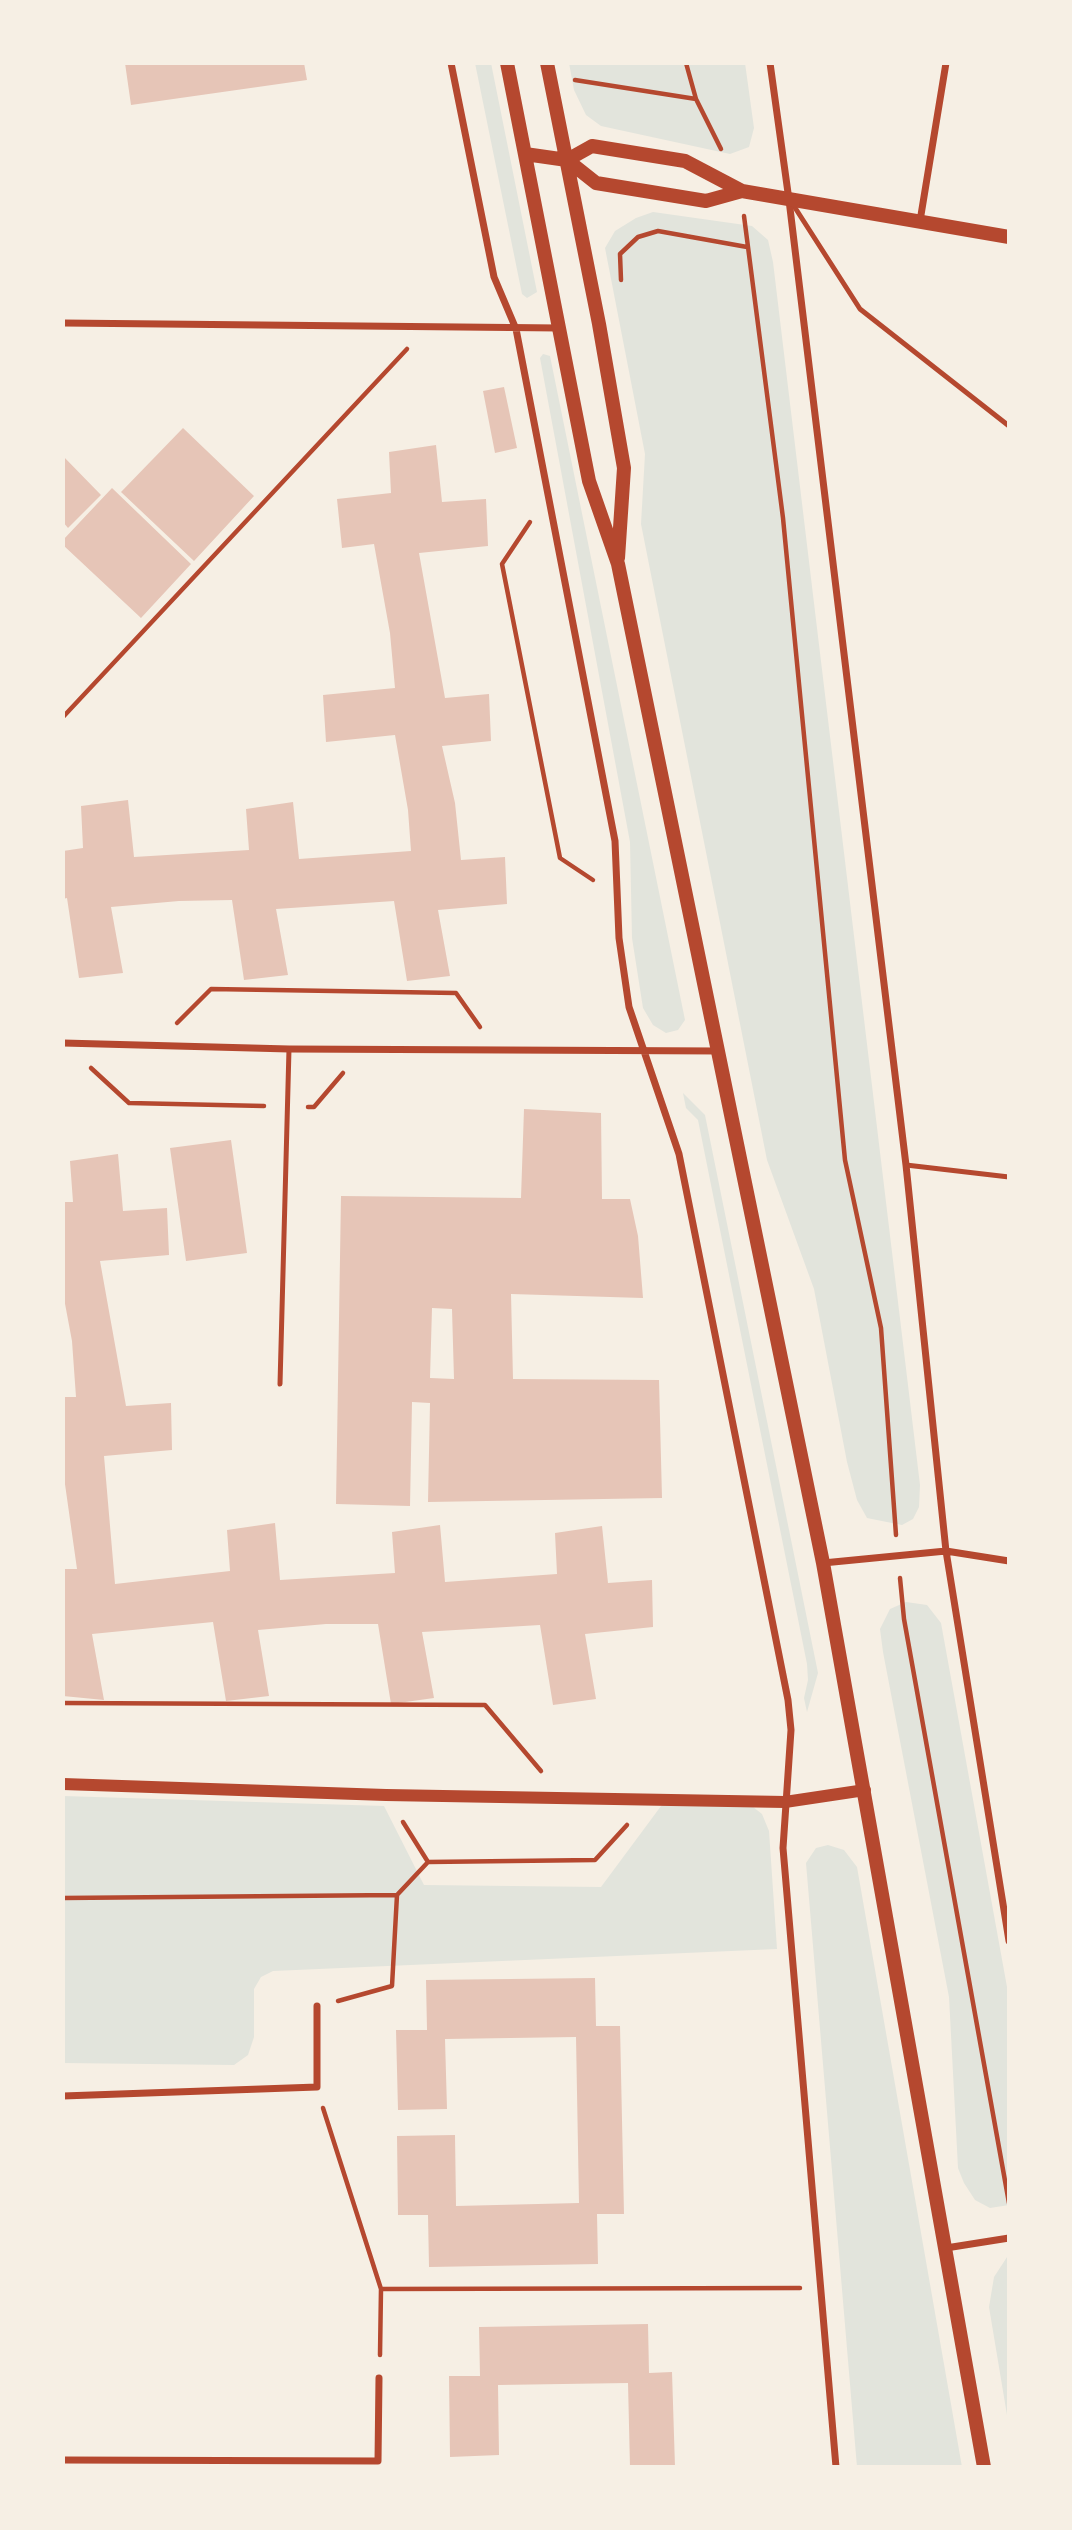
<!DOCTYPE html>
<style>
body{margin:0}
#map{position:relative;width:1072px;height:2530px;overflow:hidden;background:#f6efe4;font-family:Barlow,sans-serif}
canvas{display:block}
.frame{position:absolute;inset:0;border:65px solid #f6efe4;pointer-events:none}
</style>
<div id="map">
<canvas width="1072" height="2530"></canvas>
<div class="frame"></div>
</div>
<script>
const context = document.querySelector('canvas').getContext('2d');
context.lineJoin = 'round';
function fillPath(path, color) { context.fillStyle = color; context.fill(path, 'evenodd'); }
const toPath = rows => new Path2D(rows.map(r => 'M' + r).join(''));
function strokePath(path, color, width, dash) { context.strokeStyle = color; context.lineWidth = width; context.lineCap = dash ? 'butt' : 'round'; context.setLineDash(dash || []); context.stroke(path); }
fillPath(toPath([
 [475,63,491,63,537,292,527,298,522,294],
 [569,63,745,63,754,128,749,147,730,154,601,126,586,115,574,90],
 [653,212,752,226,768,240,773,262,920,1485,919,1507,913,1519,902,1525,867,1518,857,1500,847,1462,814,1289,767,1160,641,524,645,454,605,248,615,231,636,218],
 [543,354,550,356,685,1020,678,1030,666,1033,653,1025,643,1008,632,938,630,842,540,358],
 [683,1093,705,1115,818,1673,807,1712,804,1698,808,1680,807,1664,698,1120,686,1108],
 [906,1602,927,1605,941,1623,1009,1998,1009,2205,990,2208,975,2200,964,2183,958,2168,949,1997,883,1652,880,1629,890,1609],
 [63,1796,384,1806,424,1885,601,1887,664,1802,748,1803,762,1814,769,1831,777,1949,273,1971,261,1977,254,1989,254,2037,248,2055,234,2065,63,2063],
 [828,1845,844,1850,857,1867,962,2467,857,2467,806,1863,816,1848],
 [1009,2254,1009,2427,989,2307,994,2277]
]), '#e2e4dc');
fillPath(toPath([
 [125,63,304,63,307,80,131,105],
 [504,387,517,448,495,453,483,391],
 [183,428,254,496,194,561,121,492],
 [436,445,442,502,486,499,488,546,419,553,445,698,489,694,491,741,442,746,455,803,461,860,505,857,507,904,438,910,450,976,407,981,394,901,276,909,288,975,244,980,232,900,179,901,111,907,123,973,79,978,67,898,63,899,63,851,83,848,81,806,128,800,134,857,249,850,246,809,293,802,299,859,411,851,408,810,395,735,326,742,323,695,395,688,390,633,374,544,342,548,337,499,391,493,389,452],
 [63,456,101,495,68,528,63,522],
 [112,488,191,564,141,618,63,545,63,540],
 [524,1109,601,1113,602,1199,630,1199,638,1236,643,1298,511,1294,513,1379,659,1380,662,1498,428,1502,430,1403,412,1402,410,1506,336,1504,341,1196,521,1198],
 [432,1308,452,1309,454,1379,430,1378],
 [231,1140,247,1253,186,1261,170,1148],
 [118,1154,123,1211,167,1208,169,1255,100,1261,126,1406,171,1403,172,1450,104,1456,115,1584,230,1571,227,1530,275,1523,280,1580,395,1573,392,1532,440,1525,445,1582,557,1574,555,1533,602,1526,608,1583,652,1580,653,1627,585,1634,596,1699,553,1705,540,1625,422,1632,434,1698,391,1704,378,1624,326,1624,258,1630,269,1696,226,1701,213,1622,92,1634,104,1700,63,1696,63,1569,77,1569,63,1470,63,1397,76,1397,72,1341,63,1293,63,1202,73,1202,70,1161],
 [595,1978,596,2026,620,2026,624,2214,597,2214,598,2264,429,2267,428,2215,398,2215,397,2136,455,2135,456,2206,579,2203,576,2037,445,2039,447,2109,398,2110,396,2030,427,2030,426,1980],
 [648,2324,649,2373,672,2372,675,2467,630,2467,628,2383,498,2385,499,2455,450,2457,449,2376,480,2376,479,2327]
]), '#e6c5b7');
strokePath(toPath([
 [686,63,696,99,721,149],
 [575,80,696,99],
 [744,216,783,518,845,1160,881,1328,896,1535],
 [621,280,620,254,638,237,658,231,747,247],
 [530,522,502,564,560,858,593,880],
 [63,717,407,349],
 [177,1023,211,989,456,993,480,1027],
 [91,1068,129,1103,264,1106],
 [308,1107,314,1107,343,1073],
 [900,1578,904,1619,1009,2203],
 [63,1703,485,1705,541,1771],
 [403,1822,428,1862,595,1860,627,1825],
 [63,1898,397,1895,428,1862],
 [338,2001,392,1986,397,1895],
 [323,2108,381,2289],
 [380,2355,381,2289,800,2288]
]), '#b5482f', 4.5);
strokePath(toPath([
 [792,203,860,309,1009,426],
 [906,1165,1009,1177],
 [280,1384,289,1049]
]), '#b5482f', 5);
strokePath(toPath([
 [451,63,494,277,516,329,615,841,619,938,629,1007,679,1154,788,1700,791,1730,783,1848,836,2467],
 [770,63,789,200,906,1165,946,1551,1009,1941],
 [920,221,946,63],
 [63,323,559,328],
 [63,1043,289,1049,720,1051],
 [823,1563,946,1551,1009,1561],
 [63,2096,317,2087,317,2006],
 [946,2248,1009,2238],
 [63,2460,378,2461,379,2378]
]), '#b5482f', 7);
strokePath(toPath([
 [63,1784,386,1795,785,1802,865,1790]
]), '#b5482f', 12);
strokePath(toPath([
 [507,63,589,481,618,564,823,1563,984,2467],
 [547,63,599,324,624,468,618,558],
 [525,154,567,160,596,183,706,201,742,191],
 [567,160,592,146,685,161,742,191,1009,237]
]), '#b5482f', 14);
</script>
